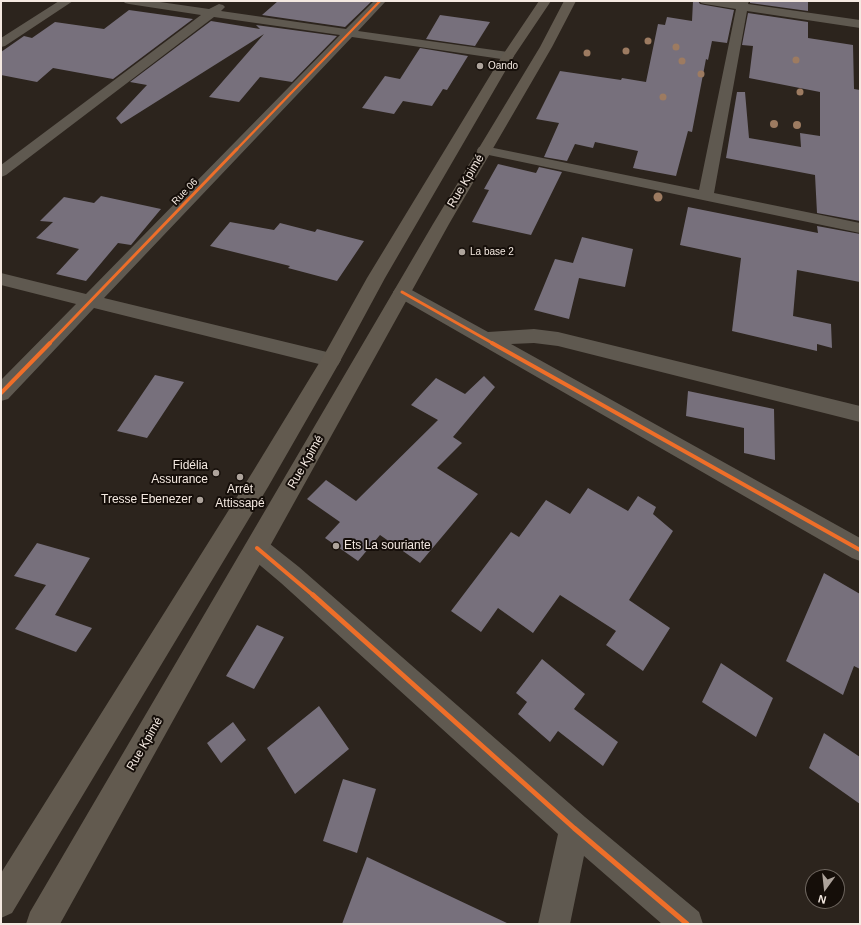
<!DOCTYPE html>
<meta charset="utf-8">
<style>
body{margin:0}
#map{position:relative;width:861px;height:925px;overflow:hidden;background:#2c241d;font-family:Helvetica,sans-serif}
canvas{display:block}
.frame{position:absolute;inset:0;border:2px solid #f4e9e1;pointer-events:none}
.north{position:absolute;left:805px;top:869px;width:40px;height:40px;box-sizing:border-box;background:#150e09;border:1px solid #6e665f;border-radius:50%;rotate:195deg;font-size:11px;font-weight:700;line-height:16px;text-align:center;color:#f4e9e1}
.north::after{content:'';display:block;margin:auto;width:14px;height:18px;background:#aea49c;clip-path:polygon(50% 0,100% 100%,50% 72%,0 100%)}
</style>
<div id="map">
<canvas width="861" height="925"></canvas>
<div class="frame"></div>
<div class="north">N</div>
</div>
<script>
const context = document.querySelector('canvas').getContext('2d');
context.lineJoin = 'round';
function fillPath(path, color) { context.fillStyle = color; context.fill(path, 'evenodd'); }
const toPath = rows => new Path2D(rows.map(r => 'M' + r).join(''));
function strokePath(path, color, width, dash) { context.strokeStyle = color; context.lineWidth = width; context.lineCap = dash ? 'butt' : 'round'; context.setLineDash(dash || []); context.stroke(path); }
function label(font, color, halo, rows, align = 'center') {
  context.font = font + ' Helvetica,sans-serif'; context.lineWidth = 4; context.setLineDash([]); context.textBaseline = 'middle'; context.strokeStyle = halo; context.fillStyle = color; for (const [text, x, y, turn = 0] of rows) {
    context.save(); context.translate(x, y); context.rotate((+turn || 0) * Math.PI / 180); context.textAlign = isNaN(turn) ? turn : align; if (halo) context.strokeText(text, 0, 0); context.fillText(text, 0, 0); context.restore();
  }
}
fillPath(toPath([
 [278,1,372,1,345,27,262,15],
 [693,1,698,1,700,4,705,5,734,10,727,43,712,41,708,60,706,59,692,132,688,131,676,176,633,168,638,151,595,142,593,148,575,144,567,161,544,157,559,123,536,119,560,71,621,80,622,78,646,82,658,24,665,25,667,17,692,21],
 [750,1,808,1,808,11,750,3],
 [129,10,193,19,113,79,53,68,37,82,1,75,1,52,24,36,32,38,55,22,104,29],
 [748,13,808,22,808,38,853,45,854,89,860,90,860,221,817,213,815,175,726,158,737,92,745,92,749,138,801,147,800,133,820,136,820,92,749,78,753,46,742,45],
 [440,15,490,22,475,46,426,39],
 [211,21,260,29,256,25,337,36,292,82,260,77,239,102,209,97,264,34,121,124,116,118,147,85,130,82],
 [420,48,468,56,447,90,443,89,432,106,403,101,394,114,362,108,385,76,400,79],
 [498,164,536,173,539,167,562,172,531,235,472,222,489,190,484,189],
 [101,196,161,209,131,245,118,243,86,281,56,274,79,249,36,238,53,222,40,221,64,197,94,203],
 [688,207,818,233,817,226,860,234,860,282,797,270,793,316,831,324,832,348,817,344,817,351,732,331,741,258,680,245],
 [230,222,274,230,280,223,315,232,317,229,364,241,337,281,288,268,290,266,210,246],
 [582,237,633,249,625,287,579,278,569,319,534,310,555,259,573,263],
 [155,375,184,382,147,438,117,431],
 [484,376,495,387,453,437,462,443,437,468,478,494,420,563,380,535,358,561,325,538,340,522,307,499,326,480,356,501,438,420,411,405,436,378,465,394],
 [688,391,774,409,775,460,744,453,744,428,686,416],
 [588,488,628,511,638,496,656,507,653,514,673,531,629,600,670,628,643,671,606,645,616,631,560,595,533,633,498,608,481,632,451,611,511,532,519,537,546,500,570,514],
 [37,543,90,558,55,615,92,628,76,652,15,629,46,585,14,576],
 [824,573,860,594,860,669,854,666,843,695,786,661],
 [257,625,284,637,254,689,226,676],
 [542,659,585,694,574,709,618,742,603,766,558,731,550,742,518,714,527,702,516,693],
 [721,663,773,698,756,737,702,702],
 [319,706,349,749,295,794,267,748],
 [233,722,246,740,221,763,207,743],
 [824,733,860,757,860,804,809,768],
 [343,779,376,789,357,853,323,841],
 [367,857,509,924,342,924]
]), '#77707c');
fillPath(toPath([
 [59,1,73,1,5,46,1,47,1,38,59,1],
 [123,1,153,1,209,9,219,4,223,5,225,7,221,11,346,29,374,1,386,1,358,31,508,52,512,53,514,56,512,59,508,60,352,37,104,298,331,353,338,355,341,360,338,365,331,367,94,308,8,399,1,401,1,380,76,304,1,285,1,273,86,294,340,35,214,17,6,175,1,177,1,165,201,15,129,4,125,3,123,1],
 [699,1,737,2,737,1,749,1,748,4,860,20,860,28,747,11,714,193,860,223,860,233,484,154,479,153,477,150,479,147,484,146,699,190,736,9,705,4,701,3,699,1],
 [402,286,408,288,488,332,534,329,558,332,860,406,860,422,558,346,534,343,511,344,860,538,860,561,852,558,396,296,393,292,396,288,402,286],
 [257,537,265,540,299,567,585,817,699,912,703,924,662,924,584,856,570,924,538,924,558,834,281,583,249,556,245,548,249,540,257,537]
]), '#5f5950');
fillPath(toPath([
 [539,1,551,1,514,56,385,278,338,365,268,487,12,913,1,918,1,873,252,473,324,355,367,278,502,56,539,1],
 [564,1,576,1,552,47,449,224,60,924,26,924,30,912,433,224,540,47,564,1]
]), '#625a4f');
strokePath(toPath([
 [236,150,380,1]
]), '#ee6e29', 2.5);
strokePath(toPath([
 [402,292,494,344],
 [49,344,237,149]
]), '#ee6e29', 3);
strokePath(toPath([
 [492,343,860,550],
 [1,393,50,343],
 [257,548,314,596]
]), '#ee6e29', 4);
strokePath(toPath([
 [313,595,574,828,687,924]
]), '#ee6e29', 5);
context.fillStyle = '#9d7b61';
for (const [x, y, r] of [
 [648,41,3.5],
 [676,47,3.5],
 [626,51,3.5],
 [587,53,3.5],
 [796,60,3.5],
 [682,61,3.5],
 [701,74,3.5],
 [800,92,3.5],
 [663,97,3.5],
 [774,124,4],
 [797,125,4],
 [658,197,4.5]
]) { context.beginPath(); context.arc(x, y, r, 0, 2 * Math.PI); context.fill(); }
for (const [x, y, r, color] of [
 [480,66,4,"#aea49c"],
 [462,252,4,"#aea49c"],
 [216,473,4,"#aea49c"],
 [240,477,4,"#aea49c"],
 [200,500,4,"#aea49c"],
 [336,546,4,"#aea49c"]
]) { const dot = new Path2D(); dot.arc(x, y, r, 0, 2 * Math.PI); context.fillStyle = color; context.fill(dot); strokePath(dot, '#150e09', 1.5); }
label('10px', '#f4e9e1', '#150e09', [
 ["Oando",488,66],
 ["La base 2",470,252]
], 'left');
label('10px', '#f4e9e1', '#150e09', [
 ["Rue 06",185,192,-46]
]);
label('12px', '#f4e9e1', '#150e09', [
 ["Rue Kpimé",466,181,-59],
 ["Rue Kpimé",306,462,-60],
 ["Rue Kpimé",145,744,-60]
]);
label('12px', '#f4e9e1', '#150e09', [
 ["Fidélia",208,466],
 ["Assurance",208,480],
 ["Arrêt",240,490,"center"],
 ["Attissapé",240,504,"center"],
 ["Tresse Ebenezer",192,500],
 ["Ets La souriante",344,546,"left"]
], 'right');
</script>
